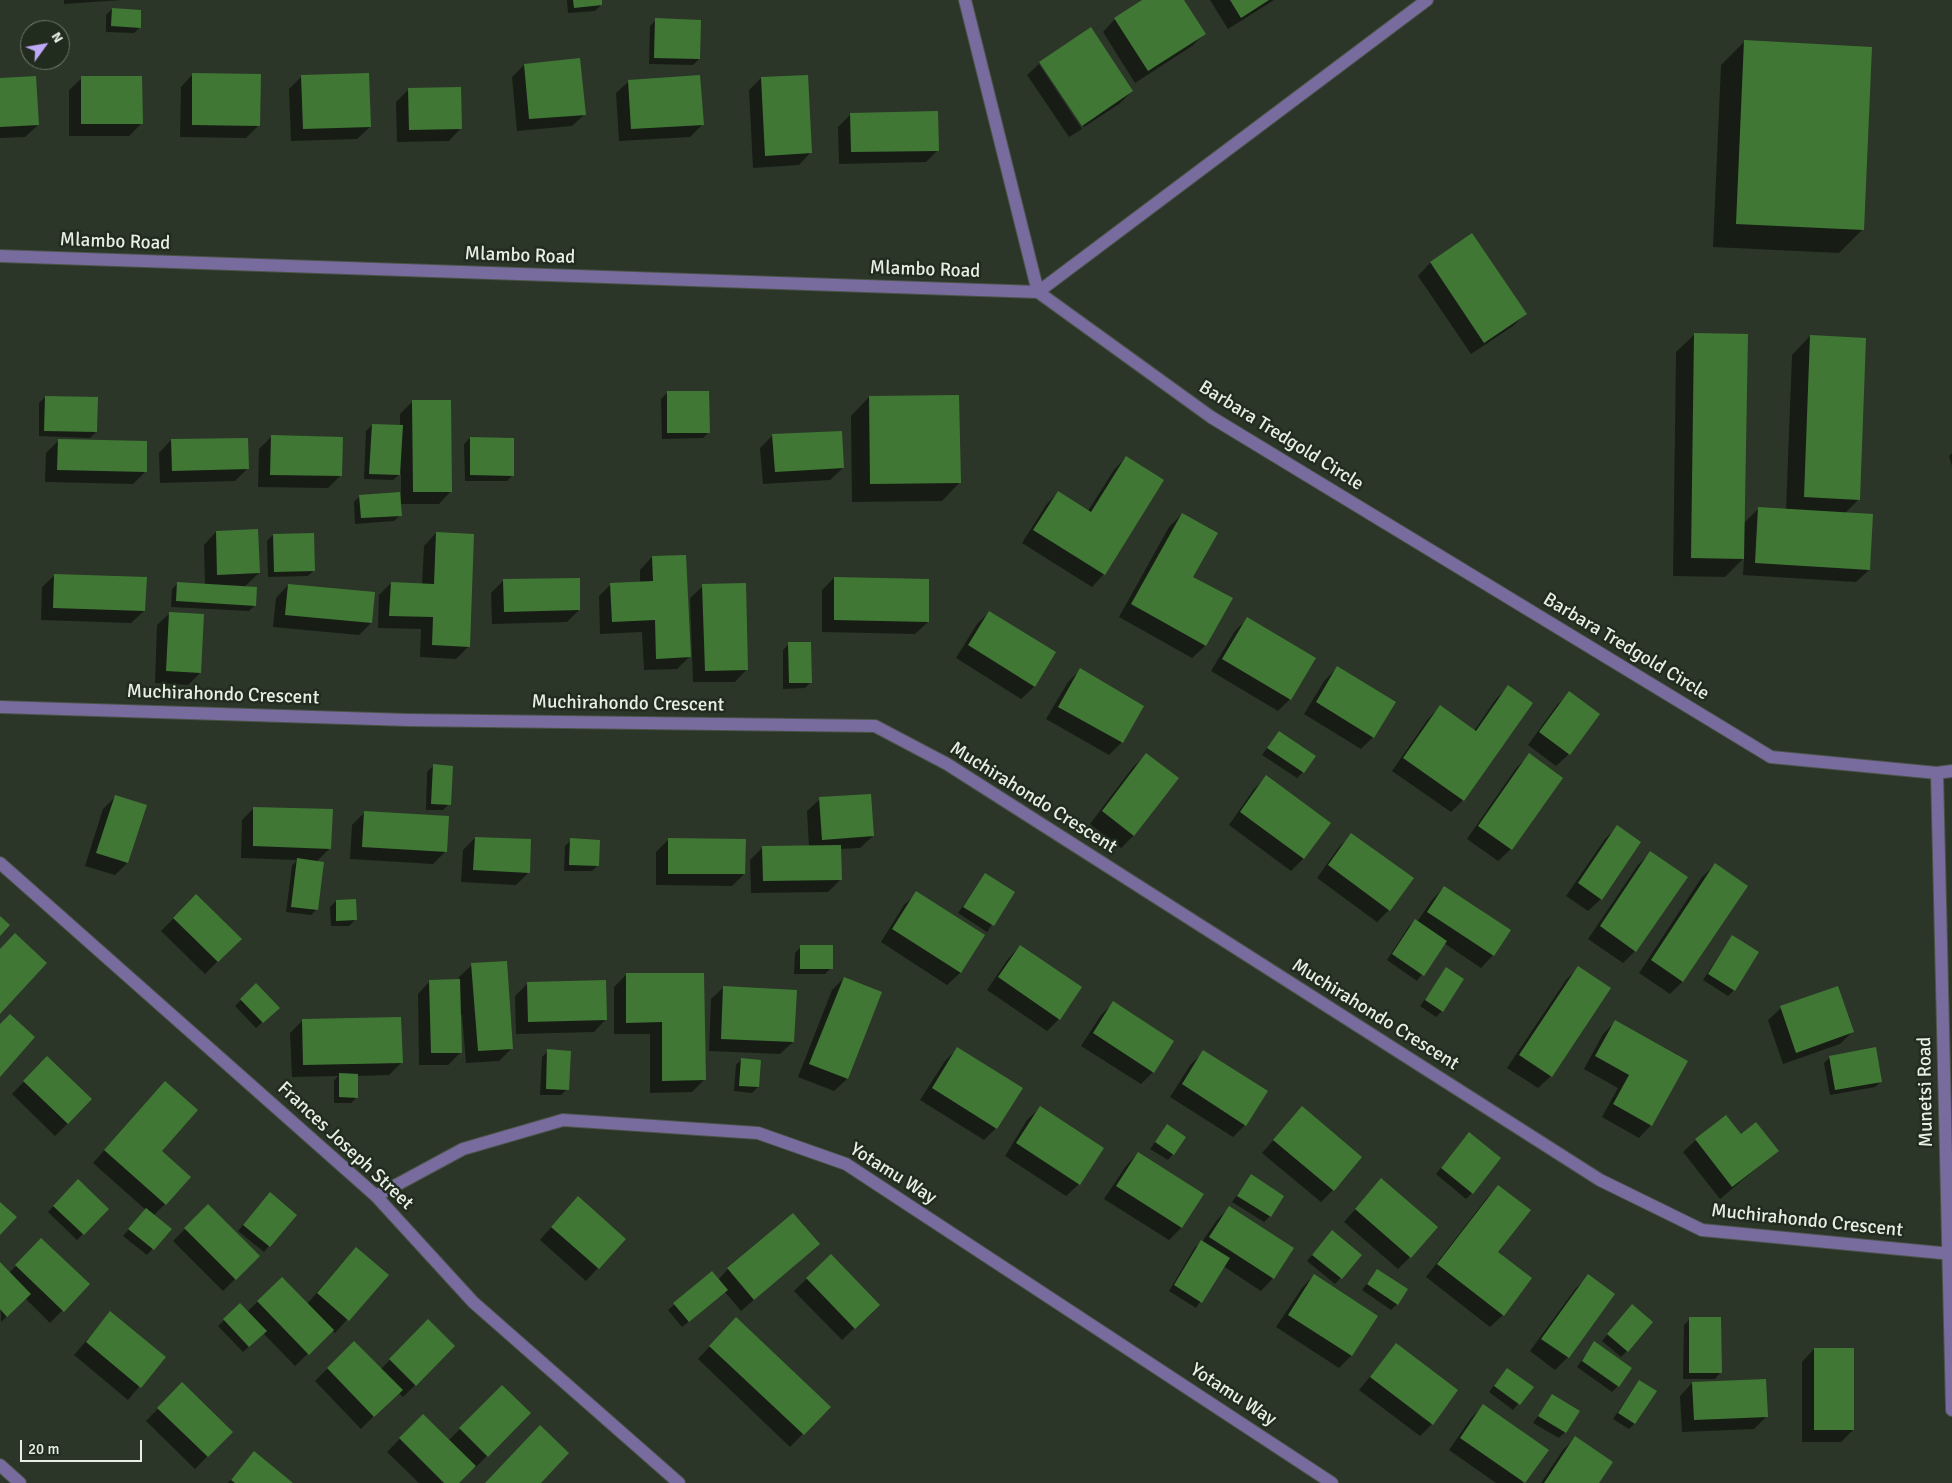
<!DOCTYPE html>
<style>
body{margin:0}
#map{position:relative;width:1952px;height:1483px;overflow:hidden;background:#2b3628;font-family:Signika,sans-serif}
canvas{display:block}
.north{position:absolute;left:20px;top:20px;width:50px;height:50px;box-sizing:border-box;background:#212c1f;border:1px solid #707a6e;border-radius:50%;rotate:58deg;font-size:14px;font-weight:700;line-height:20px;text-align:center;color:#e7eee5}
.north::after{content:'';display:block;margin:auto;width:18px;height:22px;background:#bda9f5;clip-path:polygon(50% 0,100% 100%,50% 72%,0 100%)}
.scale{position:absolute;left:20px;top:1440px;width:122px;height:22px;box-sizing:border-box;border:2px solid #e7eee5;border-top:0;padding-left:6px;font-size:15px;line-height:18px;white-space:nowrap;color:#e7eee5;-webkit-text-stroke:4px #212c1f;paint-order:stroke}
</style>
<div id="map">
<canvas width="1952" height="1483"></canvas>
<div class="north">N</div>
<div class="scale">20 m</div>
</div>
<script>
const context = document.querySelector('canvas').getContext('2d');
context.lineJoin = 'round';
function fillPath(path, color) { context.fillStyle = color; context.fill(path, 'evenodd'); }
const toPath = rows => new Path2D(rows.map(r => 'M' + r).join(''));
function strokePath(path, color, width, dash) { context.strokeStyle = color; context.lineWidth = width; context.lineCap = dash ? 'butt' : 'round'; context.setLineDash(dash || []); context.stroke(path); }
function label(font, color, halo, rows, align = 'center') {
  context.font = font + ' Signika,sans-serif'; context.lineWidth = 5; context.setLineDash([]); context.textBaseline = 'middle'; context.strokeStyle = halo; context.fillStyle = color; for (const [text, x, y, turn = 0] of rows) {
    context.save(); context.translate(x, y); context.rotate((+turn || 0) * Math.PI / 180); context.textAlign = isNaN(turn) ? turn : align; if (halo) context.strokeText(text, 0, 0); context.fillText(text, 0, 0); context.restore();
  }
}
fillPath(toPath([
 [64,0,122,0,64,4],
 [567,0,600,0,601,5,595,11,568,13],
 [1144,0,1183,0,1205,33,1192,46,1135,83,1103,32,1115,19],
 [1210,0,1274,0,1228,29],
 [112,9,140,27,134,33,106,32,106,15],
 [656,20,699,59,693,65,649,64,650,26],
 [1091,29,1132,91,1119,104,1084,127,1042,64,1039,64],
 [1745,41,1863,229,1839,253,1713,247,1721,65],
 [1039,64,1082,129,1069,137,1027,75],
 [524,65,585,114,572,126,517,131,512,77],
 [193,74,258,126,246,138,180,137,181,87],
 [302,76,370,127,357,139,291,141,289,89],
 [82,78,141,124,129,136,69,136,69,90],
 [761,78,811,152,799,165,753,168,749,90],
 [0,79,38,125,25,137,0,138],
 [629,81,703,124,690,137,619,141,616,93],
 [409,89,461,128,449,141,397,142,396,102],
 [851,114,938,150,926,162,839,164,838,127],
 [1472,235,1525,314,1513,326,1471,354,1418,276,1430,263],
 [1695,334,1744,523,1759,508,1786,510,1792,355,1810,336,1859,499,1845,513,1869,570,1856,582,1743,575,1744,558,1725,577,1673,576,1676,352],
 [667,393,709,432,703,438,662,439,661,399],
 [45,397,96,432,90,438,39,436,39,403],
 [869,397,960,482,942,501,852,502,851,416],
 [413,401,451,491,439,504,399,504,400,515,394,521,355,524,354,502,360,496,401,502,401,473,393,480,364,479,366,431,372,425,400,426,400,414],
 [773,435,843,468,830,480,763,484,760,448],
 [272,436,340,476,328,488,258,487,259,449],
 [470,438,513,475,507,481,465,481,464,444],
 [171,440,248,468,235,481,160,483,159,453],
 [58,441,145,472,133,484,45,482,46,453],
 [1952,453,1952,466,1949,456],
 [1126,457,1104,574,1092,587,1022,543,1046,505,1058,492,1088,511,1114,470],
 [1182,514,1192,577,1231,599,1205,646,1192,658,1119,617,1169,527],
 [216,532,259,573,244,587,255,605,249,611,171,607,172,589,178,583,205,585,204,545],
 [436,533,469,646,456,659,420,657,421,629,378,628,379,595,391,583,422,585,424,546],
 [273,535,314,570,308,576,268,577,267,541],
 [652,557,689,657,677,669,644,670,642,632,600,634,599,596,611,584,640,583,640,570],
 [55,575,144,611,131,623,41,620,42,587],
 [834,578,928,622,915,634,822,632,822,590],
 [578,579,579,610,567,622,492,624,491,593,503,581],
 [288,585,371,623,359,635,273,627,276,598],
 [703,586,747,669,735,682,693,682,690,598],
 [989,612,1054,653,1034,687,1021,699,956,658,977,624],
 [170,613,200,673,188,685,155,683,157,625],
 [1247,619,1290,699,1278,711,1211,671,1235,631],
 [789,644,811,682,805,688,783,689,783,650],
 [1338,667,1373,737,1361,749,1304,714,1325,680],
 [1080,670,1142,706,1122,742,1109,755,1046,719,1068,682],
 [1508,687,1463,800,1451,812,1392,771,1428,719,1440,707,1474,731,1496,699],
 [1569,693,1598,714,1569,754,1556,766,1528,745,1557,705],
 [1279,732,1303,772,1297,778,1262,755],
 [1146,755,1177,778,1133,836,1121,848,1090,824,1133,767],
 [1530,755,1511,849,1498,861,1467,839,1517,767],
 [433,766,449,804,443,810,426,810,427,772],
 [1266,777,1329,823,1303,859,1291,871,1229,825,1254,789],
 [115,797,127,863,115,875,85,866,103,809],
 [820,799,873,836,860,848,840,849,841,879,828,892,751,893,750,860,763,847,809,847,807,811],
 [254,808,330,848,316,862,317,909,311,915,286,912,292,866,297,860,241,858,242,820],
 [364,813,446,851,433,864,350,859,352,825],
 [1617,827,1601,899,1588,911,1566,896,1605,839],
 [1351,835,1389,910,1377,922,1317,878,1339,847],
 [475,838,529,872,516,885,461,882,463,850],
 [669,839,744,874,732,886,656,885,656,852],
 [571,840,598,865,592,871,564,871,565,846],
 [1651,852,1635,951,1623,963,1588,939,1638,865],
 [1715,865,1746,886,1682,982,1670,994,1639,973,1702,877],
 [985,874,1013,893,987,932,958,913],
 [1444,887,1493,955,1481,968,1444,943,1417,981,1387,960,1409,926,1415,920,1417,922,1432,900],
 [917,893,983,936,960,973,947,985,881,942,904,905],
 [196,896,240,939,205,974,161,931],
 [336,901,355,920,349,926,331,926,330,907],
 [1732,936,1734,990,1728,996,1703,980],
 [1020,946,1059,1019,1047,1031,987,990,1008,959],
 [801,947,831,968,825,974,794,974,795,953],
 [472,965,512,1048,499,1061,466,1063,462,1015,460,1015,461,1052,448,1065,419,1065,418,994,430,981,459,981,459,977],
 [1578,968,1551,1076,1538,1088,1507,1068,1566,980],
 [1447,969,1442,1011,1436,1017,1420,1006],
 [703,974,704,1080,692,1092,650,1093,650,1034,614,1034,614,987,626,975],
 [844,978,880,992,847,1079,834,1091,798,1077,832,990],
 [528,983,606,1019,594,1032,516,1034,515,996],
 [256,985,278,1008,256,1028,235,1006],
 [724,987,793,1042,780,1054,709,1051,711,999],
 [1113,1003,1153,1072,1141,1084,1081,1046,1101,1015],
 [1781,1008,1852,1032,1840,1044,1783,1064,1768,1020],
 [303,1020,401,1063,389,1075,357,1076,357,1097,351,1103,334,1103,334,1081,338,1076,292,1077,290,1033],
 [1615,1022,1651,1125,1639,1138,1602,1117,1618,1088,1584,1069,1603,1034],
 [957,1049,996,1128,984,1140,920,1100,945,1061],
 [548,1051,567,1089,561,1095,540,1095,542,1057],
 [1204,1052,1245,1125,1233,1137,1170,1097,1191,1064],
 [1830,1057,1881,1081,1875,1087,1830,1095,1824,1063],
 [742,1059,758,1087,752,1093,734,1091,736,1065],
 [35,1070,68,1123,55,1136,12,1094],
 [153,1095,165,1204,153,1216,170,1229,147,1255,123,1236,146,1210,93,1163],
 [1040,1108,1079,1184,1066,1196,1005,1156,1027,1120],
 [1302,1108,1333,1190,1321,1202,1262,1153],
 [1167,1126,1173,1154,1168,1160,1150,1149],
 [1740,1136,1777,1151,1720,1199,1683,1152,1696,1140],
 [1463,1140,1472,1193,1466,1199,1436,1174],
 [1138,1153,1181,1228,1169,1240,1104,1199,1126,1166],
 [1251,1176,1270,1216,1264,1222,1232,1202],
 [1381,1180,1410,1257,1398,1269,1344,1222],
 [78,1181,107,1209,77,1240,48,1212],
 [1498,1186,1497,1252,1530,1278,1503,1315,1490,1327,1426,1277,1486,1199],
 [264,1200,269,1246,264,1252,238,1231],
 [208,1206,258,1256,223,1291,173,1241],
 [1229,1208,1273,1278,1261,1291,1223,1266,1196,1308,1169,1291,1195,1247,1202,1242,1217,1220],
 [566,1210,624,1239,586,1281,540,1240],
 [1326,1238,1360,1255,1335,1284,1307,1261],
 [42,1240,88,1284,50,1323,25,1298,1,1322,0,1263,9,1273],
 [818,1244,741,1311,725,1292,682,1327,668,1310,712,1273,718,1280,728,1269],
 [831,1255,879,1305,842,1340,794,1291],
 [344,1261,387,1275,335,1333,332,1330,295,1366,263,1333,243,1352,218,1326,240,1305,247,1312,282,1278,307,1304],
 [1377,1270,1397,1304,1391,1310,1362,1290],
 [1314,1275,1377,1316,1351,1356,1339,1368,1276,1327,1302,1288],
 [1589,1276,1614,1295,1568,1357,1555,1370,1530,1351,1576,1288],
 [1632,1305,1627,1351,1621,1357,1602,1341],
 [110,1313,164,1357,128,1400,74,1355],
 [1690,1319,1720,1373,1715,1379,1683,1379,1684,1325],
 [428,1321,415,1385,403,1397,398,1392,361,1429,315,1381,354,1342,381,1369],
 [724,1331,829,1407,790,1447,698,1359],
 [1594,1343,1618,1386,1612,1392,1577,1367],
 [1396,1345,1432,1424,1420,1436,1359,1390],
 [1814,1349,1853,1430,1841,1442,1802,1442,1802,1362],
 [1507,1369,1532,1387,1513,1410,1489,1392],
 [1639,1381,1635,1423,1629,1429,1613,1419],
 [1692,1383,1767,1416,1754,1429,1682,1432,1680,1396],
 [182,1384,231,1432,195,1469,146,1421],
 [502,1387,529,1413,475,1468,473,1467,457,1483,419,1483,387,1452,423,1415,449,1440],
 [1552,1396,1565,1432,1559,1438,1533,1423],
 [1483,1406,1547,1450,1523,1483,1496,1483,1449,1450,1471,1418],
 [1575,1438,1599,1483,1541,1483,1563,1450],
 [254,1453,291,1483,228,1483]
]), '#0007');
fillPath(toPath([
 [573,0,602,0,602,5,574,8],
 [1142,0,1184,0,1206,34,1148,71,1114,18],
 [1230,0,1269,0,1241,18],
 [112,8,141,10,141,28,111,26],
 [655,18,701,20,700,59,654,58],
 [1091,27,1133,91,1082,126,1039,62],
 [1744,40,1872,47,1864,230,1736,224],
 [580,58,586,115,529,119,524,64],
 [192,73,261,74,260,126,192,125],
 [369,73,371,127,303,129,301,75],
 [700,75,704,125,631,129,628,80],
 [808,75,812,153,765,156,761,77],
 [36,76,39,125,0,127,0,78],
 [81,76,142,76,143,124,81,124],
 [461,87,462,129,409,130,408,88],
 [938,111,939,151,851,152,850,113],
 [1472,233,1527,314,1484,343,1430,262],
 [1694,333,1748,334,1744,559,1691,558],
 [1810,335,1866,338,1860,500,1804,497],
 [667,391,709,391,710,433,667,433],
 [959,395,961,483,870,484,869,396],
 [45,396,98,397,97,432,44,431],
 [412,400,451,400,452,492,413,492],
 [372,424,403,425,400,475,369,474],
 [842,431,844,468,775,472,772,434],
 [271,435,343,437,342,476,270,475],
 [470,437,514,438,514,476,470,475],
 [248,438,249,469,172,471,171,439],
 [58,439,147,441,147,472,57,470],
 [1126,456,1164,480,1105,575,1033,530,1058,491,1091,512],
 [400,492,402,516,361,518,359,495],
 [1758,507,1873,514,1870,570,1755,563],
 [1182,513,1218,533,1193,577,1233,598,1206,646,1131,604],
 [258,529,260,573,217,575,216,531],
 [436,532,474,534,470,647,432,645,433,617,389,616,391,582,434,584],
 [314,533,315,571,274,572,273,534],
 [686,555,691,657,656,659,655,620,612,622,610,583,653,581,652,556],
 [54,574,147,577,145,611,53,608],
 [834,577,929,579,929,622,834,620],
 [580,578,580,610,504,612,503,579],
 [177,582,257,587,256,606,176,601],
 [746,583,748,670,705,671,702,584],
 [288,584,375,592,372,623,285,615],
 [989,611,1056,652,1035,687,968,645],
 [169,612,204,614,201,673,166,671],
 [1247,617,1316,658,1291,700,1222,659],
 [788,642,811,642,812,683,789,683],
 [1337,666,1396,702,1374,738,1316,702],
 [1080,668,1144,706,1123,743,1058,707],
 [1508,685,1533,703,1464,801,1403,758,1440,705,1476,731],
 [1569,691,1600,714,1570,755,1539,732],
 [1279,731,1316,756,1304,773,1267,748],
 [1146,753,1179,778,1134,836,1102,811],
 [1529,753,1563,778,1512,850,1478,826],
 [433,764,453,766,451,805,431,804],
 [1266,775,1331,823,1304,859,1240,812],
 [871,794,874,836,822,840,819,797],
 [115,795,147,805,128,863,96,853],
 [253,807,333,809,331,849,253,846],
 [364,811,449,816,447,852,362,847],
 [1617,825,1641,842,1602,900,1578,883],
 [1351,833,1414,878,1390,911,1328,865],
 [475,837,531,839,530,873,473,870],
 [570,838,600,840,599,866,569,865],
 [668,838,746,839,745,874,668,874],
 [841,845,842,880,763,881,762,846],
 [1650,851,1688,877,1636,952,1600,926],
 [297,858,324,862,318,910,291,907],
 [1715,863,1748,886,1683,982,1651,960],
 [985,873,1015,892,994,926,963,907],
 [1444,886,1511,930,1494,956,1427,912],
 [916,891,985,935,961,973,892,929],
 [196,894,242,939,218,962,173,918],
 [356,899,357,920,336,921,336,900],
 [0,916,10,925,0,936],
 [1415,919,1447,941,1424,976,1392,954],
 [15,933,47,963,0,1014,0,949],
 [1732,935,1759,952,1735,991,1708,974],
 [800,945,833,945,833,969,800,969],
 [1020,945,1082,987,1060,1020,998,977],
 [507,961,513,1049,478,1051,471,963],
 [1578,966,1611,988,1552,1077,1519,1055],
 [1446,967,1464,979,1443,1012,1425,1000],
 [626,973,704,973,706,1080,662,1081,662,1022,626,1023],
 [844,977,882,992,848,1079,809,1064],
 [460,979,462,1053,431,1053,429,980],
 [606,980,607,1020,528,1022,527,982],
 [256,983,280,1008,263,1023,240,999],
 [723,986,797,990,794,1042,721,1039],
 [1838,986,1854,1032,1796,1053,1780,1006],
 [1113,1001,1174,1041,1154,1073,1093,1033],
 [10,1014,35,1037,0,1077,0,1024],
 [401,1017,403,1063,303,1065,302,1019],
 [1615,1020,1688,1061,1652,1126,1613,1104,1629,1075,1595,1056],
 [957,1047,1023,1088,997,1129,932,1088],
 [1876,1047,1882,1082,1835,1090,1829,1056],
 [547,1049,571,1051,569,1090,546,1089],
 [1203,1050,1268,1091,1246,1126,1182,1084],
 [47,1056,92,1099,68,1124,23,1081],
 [741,1058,761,1060,759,1087,739,1086],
 [339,1073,358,1074,358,1098,339,1097],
 [165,1081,198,1110,162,1151,191,1177,166,1205,104,1150],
 [1040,1106,1104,1148,1080,1185,1016,1143],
 [1302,1106,1362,1157,1334,1191,1273,1140],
 [1726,1115,1741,1134,1756,1122,1779,1151,1732,1187,1695,1139],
 [1167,1124,1186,1137,1174,1155,1155,1142],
 [1469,1132,1501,1158,1473,1194,1441,1168],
 [1138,1152,1204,1194,1182,1228,1116,1186],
 [1251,1174,1284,1196,1271,1217,1237,1196],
 [1381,1178,1438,1227,1411,1258,1355,1209],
 [78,1179,109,1209,84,1235,53,1206],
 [1498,1185,1531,1210,1498,1252,1532,1278,1504,1316,1437,1264],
 [270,1192,297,1215,270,1247,243,1225],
 [578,1196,626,1239,599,1269,551,1227],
 [0,1202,17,1217,0,1235],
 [208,1204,260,1256,236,1280,184,1228],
 [1229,1206,1294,1248,1274,1279,1209,1237],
 [146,1208,172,1229,154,1250,128,1229],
 [793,1213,820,1244,754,1300,727,1268],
 [1332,1230,1362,1255,1342,1279,1312,1255],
 [41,1238,90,1284,64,1312,15,1265],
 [1201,1240,1230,1258,1202,1303,1174,1285],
 [356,1247,389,1275,349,1321,317,1293],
 [831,1254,880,1305,855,1329,806,1278],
 [0,1262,31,1294,7,1317,0,1309],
 [1377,1269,1408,1289,1398,1305,1367,1284],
 [712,1271,728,1290,689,1322,673,1303],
 [1314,1274,1378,1316,1352,1356,1288,1315],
 [1588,1274,1615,1294,1569,1358,1541,1339],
 [282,1277,334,1330,309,1355,257,1301],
 [240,1303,267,1331,249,1347,223,1319],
 [1632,1304,1653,1322,1628,1352,1607,1334],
 [110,1311,166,1357,141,1388,86,1342],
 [736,1317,831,1407,804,1435,709,1346],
 [1689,1317,1721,1317,1722,1373,1689,1373],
 [428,1319,455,1346,416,1386,389,1359],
 [354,1341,403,1390,374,1417,327,1368],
 [1594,1341,1632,1368,1619,1387,1582,1361],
 [1396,1343,1458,1390,1433,1425,1370,1377],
 [1814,1348,1854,1348,1854,1430,1814,1430],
 [1507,1368,1534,1387,1520,1405,1494,1386],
 [1766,1379,1768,1417,1694,1420,1692,1382],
 [1639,1380,1657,1391,1635,1424,1618,1413],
 [182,1382,233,1432,208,1457,157,1408],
 [502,1385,531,1413,488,1457,459,1428],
 [1552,1394,1580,1411,1566,1433,1538,1416],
 [1483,1404,1549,1450,1525,1483,1460,1438],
 [423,1414,476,1466,459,1483,444,1483,399,1438],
 [540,1425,569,1453,541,1483,485,1483],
 [1575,1436,1613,1462,1599,1483,1544,1483],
 [254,1451,293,1483,235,1483,231,1480]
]), '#417735');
const street = toPath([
 [1427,0,1038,292,1211,417,1771,757,1937,773,1952,771],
 [0,256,1038,292,965,0],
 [0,707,408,720,875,726,947,764,1600,1180,1702,1230,1952,1254],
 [1937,773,1952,1410],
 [0,863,376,1196,473,1302,679,1483],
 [376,1196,463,1149,563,1120,758,1133,846,1164,1332,1483],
 [0,1465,20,1483]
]);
strokePath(street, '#495346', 14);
strokePath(street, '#786b9d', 12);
label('19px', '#e7eee5', '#212c1f', [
 ["Mlambo Road",115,242,2],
 ["Mlambo Road",520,256,2],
 ["Mlambo Road",925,270,2],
 ["Barbara Tredgold Circle",1281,436,32],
 ["Barbara Tredgold Circle",1626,647,31],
 ["Muchirahondo Crescent",223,695,2],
 ["Muchirahondo Crescent",628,704,1],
 ["Muchirahondo Crescent",1033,798,32],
 ["Muchirahondo Crescent",1375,1015,32],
 ["Munetsi Road",1926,1092,-91],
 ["Frances Joseph Street",345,1146,43],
 ["Yotamu Way",893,1174,32],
 ["Muchirahondo Crescent",1807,1221,6],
 ["Yotamu Way",1233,1395,33]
]);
</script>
